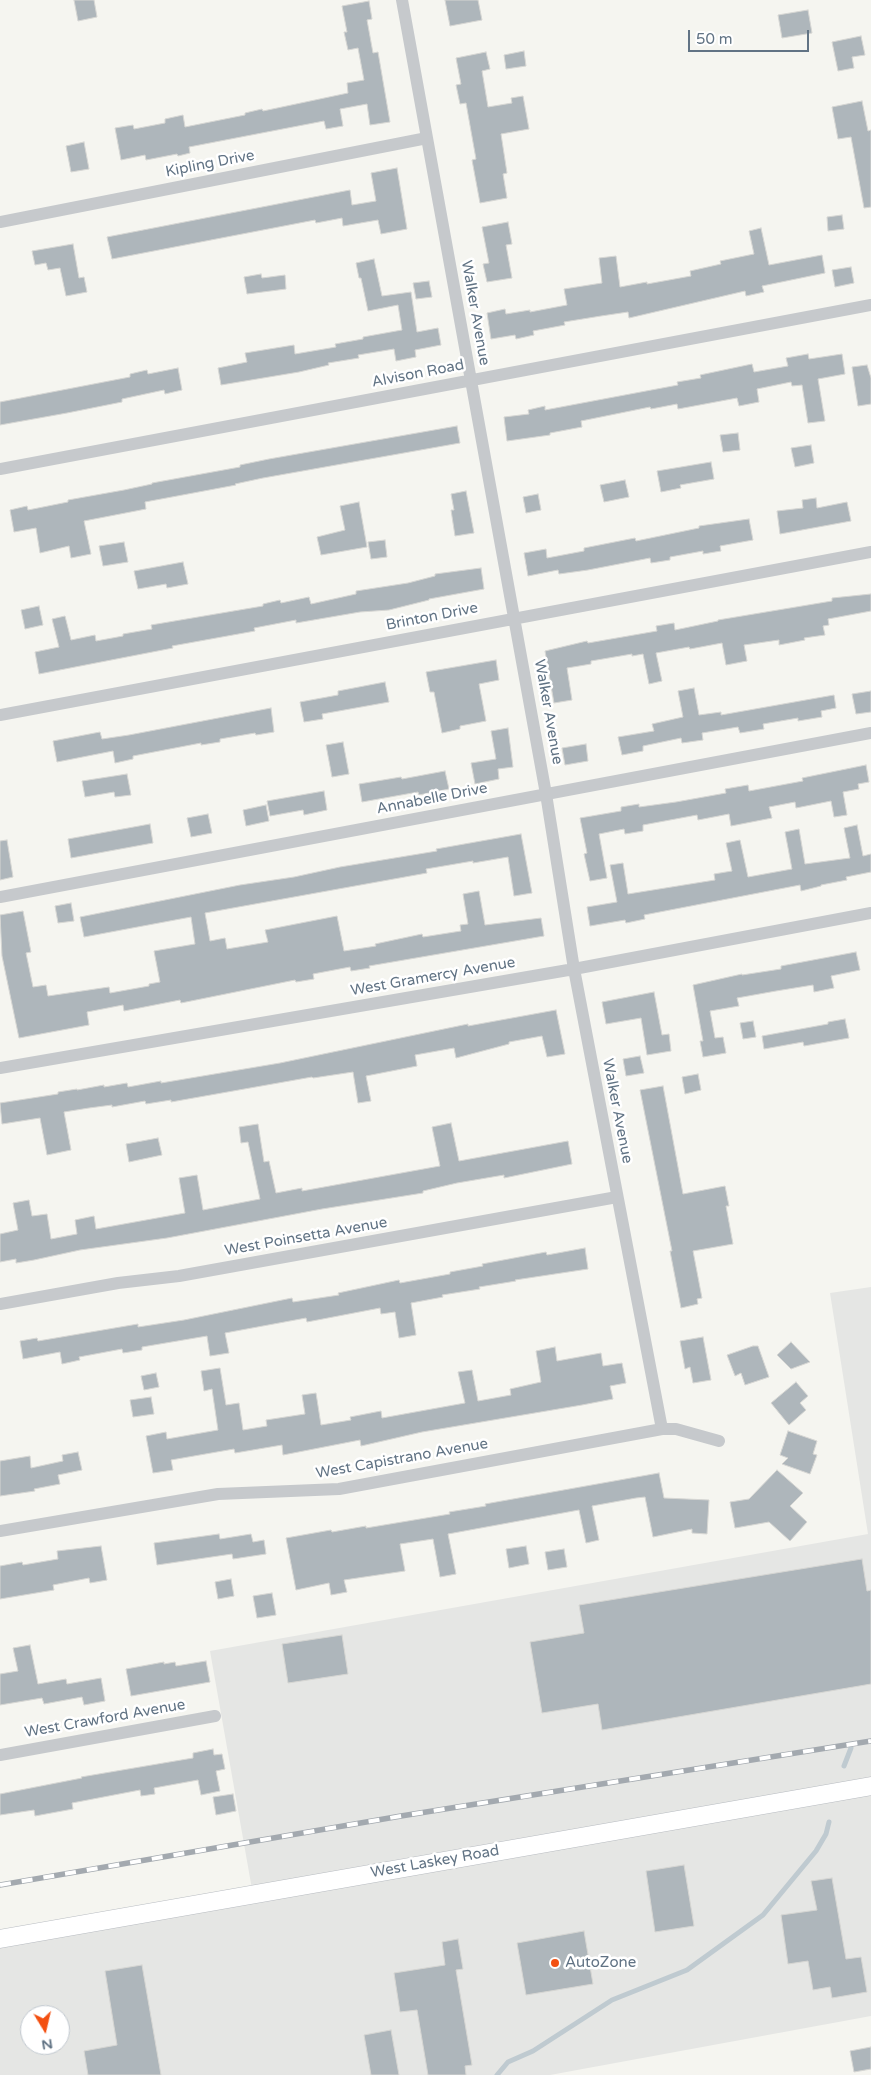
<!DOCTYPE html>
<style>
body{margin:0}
#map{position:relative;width:871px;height:2075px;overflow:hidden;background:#f5f5f0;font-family:"Varela Round",sans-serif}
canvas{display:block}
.north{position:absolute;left:20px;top:2005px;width:50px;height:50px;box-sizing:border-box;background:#fff;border:1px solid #c0c7ce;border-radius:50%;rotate:171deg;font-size:14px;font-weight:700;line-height:20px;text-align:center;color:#617384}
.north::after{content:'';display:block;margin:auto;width:18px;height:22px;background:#f35011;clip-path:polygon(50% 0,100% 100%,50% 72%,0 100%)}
.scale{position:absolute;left:688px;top:30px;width:121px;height:22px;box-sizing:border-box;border:2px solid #617384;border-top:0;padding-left:6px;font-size:15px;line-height:18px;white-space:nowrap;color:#617384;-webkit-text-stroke:4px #fff;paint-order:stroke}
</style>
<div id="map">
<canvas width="871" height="2075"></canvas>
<div class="north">N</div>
<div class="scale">50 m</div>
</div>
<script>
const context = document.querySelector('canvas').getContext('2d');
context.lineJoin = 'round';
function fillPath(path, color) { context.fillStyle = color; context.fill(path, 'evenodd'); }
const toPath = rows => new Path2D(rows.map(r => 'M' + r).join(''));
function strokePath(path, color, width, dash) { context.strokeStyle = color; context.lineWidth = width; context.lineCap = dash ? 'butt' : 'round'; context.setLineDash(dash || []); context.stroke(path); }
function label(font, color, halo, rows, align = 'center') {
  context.font = font + ' "Varela Round",sans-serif'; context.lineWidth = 5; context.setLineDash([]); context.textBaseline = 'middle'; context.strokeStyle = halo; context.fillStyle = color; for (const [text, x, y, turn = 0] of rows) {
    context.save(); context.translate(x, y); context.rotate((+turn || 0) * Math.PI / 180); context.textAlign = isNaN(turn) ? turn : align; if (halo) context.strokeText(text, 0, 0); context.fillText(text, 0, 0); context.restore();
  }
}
fillPath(toPath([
 [871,1287,871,2016,550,2075,0,2075,0,1939,253,1895,210,1651,868,1534,830,1293],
 [30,2015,60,2015,60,2045,30,2045]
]), '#e5e6e4');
strokePath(toPath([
 [844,1766,851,1748],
 [497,2075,508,2062,533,2051,612,2000,687,1970,763,1915,816,1851,826,1834,829,1822]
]), '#bfcad0', 5);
const building = toPath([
 [74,0,94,0,97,17,78,21,74,0],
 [445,0,478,0,482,20,450,26,445,0],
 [369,1,372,19,367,20,373,53,378,52,390,122,370,125,367,104,340,109,343,126,326,129,324,121,189,147,190,153,178,156,177,154,146,160,145,155,121,160,115,128,133,125,134,129,165,123,165,119,183,115,185,127,245,115,245,113,262,109,263,111,348,93,347,83,364,80,358,48,348,50,344,32,347,32,342,6,369,1],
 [808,10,812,33,782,38,778,15,808,10],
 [861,36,865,55,852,57,854,68,838,71,832,42,861,36],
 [524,51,526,66,506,69,504,55,524,51],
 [486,52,490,69,482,71,488,107,512,103,511,98,523,96,529,129,501,134,507,173,503,174,507,198,480,203,472,160,476,159,466,103,460,104,456,85,461,84,456,58,486,52],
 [862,101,868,131,871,130,871,207,864,208,851,137,838,139,832,107,862,101],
 [84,142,89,169,71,172,66,146,84,142],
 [397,168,407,229,381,234,378,220,343,226,342,218,316,223,315,220,112,259,107,237,350,190,352,205,376,201,371,173,397,168],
 [842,215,844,229,828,231,827,217,842,215],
 [508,222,512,244,506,245,512,278,487,282,483,264,489,263,482,227,508,222],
 [761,228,769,265,822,255,825,273,762,286,764,292,746,296,745,291,629,318,628,312,601,316,564,322,565,325,533,331,534,335,516,339,515,335,491,339,487,313,505,309,506,314,530,310,530,312,567,305,564,289,602,283,599,258,616,256,620,287,647,282,647,284,691,276,690,271,721,264,720,261,754,254,749,231,761,228],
 [73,244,79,278,84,277,87,292,66,296,60,268,48,270,46,263,35,265,32,251,73,244],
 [374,259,382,296,411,292,417,332,438,328,441,345,415,350,416,357,396,361,394,349,358,355,359,358,328,363,329,365,299,372,221,385,218,368,247,362,245,353,294,345,295,354,336,347,335,344,363,339,363,337,402,330,398,305,368,311,361,278,359,278,356,263,374,259],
 [851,267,854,283,835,287,832,270,851,267],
 [261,274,262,278,285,275,286,289,247,294,244,277,261,274],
 [429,281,432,297,416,299,413,283,429,281],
 [808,354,809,359,842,354,845,374,818,379,825,421,808,423,802,385,792,386,791,382,757,389,759,402,739,406,737,398,678,409,677,404,651,409,650,407,581,421,582,427,550,433,550,435,507,441,504,417,529,414,528,410,545,406,545,410,678,385,677,382,701,378,700,375,752,364,754,372,788,366,786,358,808,354],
 [867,365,871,378,871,404,858,406,852,367,867,365],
 [178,368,182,390,165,394,164,390,122,399,122,402,67,413,0,425,0,402,130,377,130,374,147,370,148,374,178,368],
 [457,426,460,443,263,478,235,484,236,485,145,502,146,509,84,521,91,554,71,558,69,546,40,553,36,528,14,532,10,510,27,506,28,510,68,502,68,500,124,490,152,484,152,483,240,467,240,465,269,459,457,426],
 [738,433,740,450,723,452,720,435,738,433],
 [811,445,814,463,795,467,791,448,811,445],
 [711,462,714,479,680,485,681,488,661,492,657,471,711,462],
 [625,480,629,497,604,502,600,485,625,480],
 [466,491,474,533,455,536,451,510,454,510,451,494,466,491],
 [538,494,541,510,526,513,523,497,538,494],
 [816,498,817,508,847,502,851,521,780,534,777,511,803,508,802,500,816,498],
 [359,502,367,547,321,555,317,537,345,530,340,506,359,502],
 [749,519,753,540,720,546,721,551,703,554,703,551,670,557,670,560,651,563,650,558,588,570,559,574,558,570,528,576,524,553,546,549,547,558,584,551,584,548,635,538,636,541,699,528,699,526,749,519],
 [385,540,387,557,371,559,368,542,385,540],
 [124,542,128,562,103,566,99,546,124,542],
 [183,562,188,584,167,588,166,584,138,589,134,571,183,562],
 [481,568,484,589,429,599,429,600,389,610,360,612,296,623,296,620,254,628,255,631,172,646,173,648,39,674,35,652,59,647,52,619,65,616,71,640,95,635,96,641,123,636,123,634,152,629,151,625,263,606,263,604,280,600,281,603,309,597,311,604,356,594,356,591,408,583,435,576,435,574,481,568],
 [871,594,871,611,828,619,829,625,823,626,825,635,804,638,805,640,779,645,779,640,744,645,747,661,726,665,722,643,690,649,689,647,656,653,662,681,649,684,643,654,632,656,632,654,591,661,591,664,567,668,572,700,554,703,545,651,587,641,588,643,657,631,656,626,674,623,675,630,718,621,718,620,832,601,832,598,871,594],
 [39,606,43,625,25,629,21,610,39,606],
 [496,660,499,680,479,684,486,721,460,726,460,729,442,733,434,692,430,692,426,672,496,660],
 [385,682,389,702,322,714,323,719,304,722,300,702,338,695,338,691,385,682],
 [694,688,699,715,721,712,721,715,834,695,836,708,821,711,822,717,798,721,798,718,763,724,764,729,740,733,738,727,702,733,703,740,682,743,681,738,643,746,643,751,622,755,618,737,654,731,652,724,683,717,678,691,694,688],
 [871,691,871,712,856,714,852,694,871,691],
 [271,708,274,732,256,735,255,733,220,739,220,742,201,745,201,743,133,756,133,759,115,763,113,751,57,762,53,741,100,732,102,739,129,735,271,708],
 [508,728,513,767,498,769,499,779,475,784,471,763,496,759,491,731,508,728],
 [343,742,349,774,332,777,326,745,343,742],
 [586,744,588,761,565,765,562,748,586,744],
 [866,765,869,782,858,784,859,789,843,792,847,815,834,817,831,801,796,808,795,802,769,807,772,818,731,826,729,814,698,820,697,815,643,825,643,831,625,834,624,829,599,834,607,878,590,881,584,854,587,853,580,818,621,811,621,807,639,804,639,807,676,802,726,793,725,789,748,785,749,791,803,781,802,778,866,765],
 [445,771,449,789,419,795,418,792,362,802,359,784,401,777,402,779,445,771],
 [127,774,131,795,115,797,114,792,85,797,82,781,127,774],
 [324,791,327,810,304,815,303,810,270,816,267,801,324,791],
 [266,805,269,821,246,826,243,810,266,805],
 [208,814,212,833,191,837,187,818,208,814],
 [150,824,153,843,71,858,68,839,150,824],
 [857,825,863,856,871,854,871,872,846,877,847,880,821,885,821,886,801,891,800,885,644,915,645,919,626,923,625,920,590,926,587,907,617,902,610,865,623,863,628,894,715,880,714,874,732,871,726,843,740,840,748,877,792,869,785,832,799,829,805,864,850,858,844,828,857,825],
 [521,834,532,893,514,896,508,857,473,863,473,861,426,869,427,873,205,913,210,941,225,938,227,949,268,942,265,930,337,916,344,951,376,946,375,944,422,934,423,937,461,931,460,925,468,924,463,894,479,891,485,925,541,918,544,936,369,966,370,968,351,971,350,967,313,974,314,979,296,982,295,980,181,1003,180,1000,124,1011,123,1005,87,1012,89,1025,19,1038,2,956,0,915,23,911,31,952,26,953,33,987,46,985,48,996,109,987,110,993,149,986,149,984,160,982,154,951,195,944,191,917,84,937,80,917,240,885,294,877,340,867,437,851,436,849,521,834],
 [7,840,13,877,0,880,0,841,7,840],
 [71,903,74,921,58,923,55,906,71,903],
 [856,952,860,970,831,976,834,988,814,992,813,985,776,991,737,998,739,1006,710,1011,715,1038,723,1037,726,1053,703,1057,700,1041,703,1041,693,985,742,974,742,975,781,969,781,966,856,952],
 [654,992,662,1035,669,1034,671,1051,647,1055,641,1018,606,1024,602,1002,654,992],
 [556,1010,565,1054,547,1057,542,1036,509,1042,509,1044,456,1058,454,1048,415,1055,417,1066,366,1076,371,1101,358,1103,353,1072,313,1078,312,1077,171,1102,171,1100,146,1104,145,1101,112,1107,112,1105,89,1108,64,1112,71,1150,47,1155,40,1118,2,1124,0,1103,58,1094,58,1092,77,1089,77,1090,104,1085,104,1087,127,1083,128,1087,161,1081,161,1083,280,1063,468,1024,468,1026,556,1010],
 [845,1019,849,1038,804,1046,803,1042,764,1049,762,1036,828,1024,828,1022,845,1019],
 [753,1021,756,1037,743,1039,740,1023,753,1021],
 [640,1056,644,1073,626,1076,623,1059,640,1056],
 [698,1074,701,1090,685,1094,682,1077,698,1074],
 [663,1086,683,1194,725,1186,729,1206,726,1206,733,1244,693,1251,702,1298,697,1299,698,1304,681,1308,670,1251,672,1251,640,1090,663,1086],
 [451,1123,459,1161,568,1141,572,1164,504,1178,504,1175,457,1183,423,1191,423,1193,322,1209,167,1238,80,1250,34,1260,16,1263,16,1259,0,1262,0,1234,18,1230,13,1203,29,1200,32,1216,47,1214,51,1239,77,1234,75,1220,94,1216,96,1229,185,1213,179,1178,197,1175,203,1210,260,1199,248,1142,241,1143,239,1127,258,1124,264,1162,269,1161,276,1193,302,1188,302,1191,440,1166,432,1127,451,1123],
 [158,1138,162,1155,129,1162,126,1144,158,1138],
 [585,1248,588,1269,515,1280,516,1281,479,1287,480,1289,442,1295,443,1297,411,1303,416,1335,399,1338,395,1312,381,1314,380,1308,307,1322,306,1318,225,1333,229,1353,210,1356,207,1336,142,1347,142,1350,123,1353,122,1349,79,1357,80,1360,62,1364,60,1352,23,1359,20,1341,37,1338,38,1341,138,1324,138,1327,184,1320,292,1298,293,1302,339,1295,338,1293,399,1280,400,1283,450,1274,450,1272,483,1266,482,1264,546,1252,547,1255,585,1248],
 [703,1337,711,1380,693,1383,690,1367,685,1369,680,1341,703,1337],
 [791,1342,810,1362,791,1369,777,1355,791,1342],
 [753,1346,758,1346,769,1377,745,1385,741,1373,735,1376,727,1355,753,1346],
 [555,1347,557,1361,601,1353,603,1366,622,1363,626,1383,610,1386,613,1399,582,1405,422,1432,361,1446,360,1440,283,1455,282,1445,235,1453,234,1449,171,1460,173,1470,153,1473,146,1436,166,1432,167,1439,218,1430,212,1389,204,1391,201,1371,220,1368,226,1405,239,1403,243,1430,267,1426,266,1420,305,1414,302,1395,316,1393,321,1425,351,1420,350,1417,381,1411,382,1418,465,1403,458,1372,472,1370,478,1401,511,1395,510,1389,541,1382,536,1351,555,1347],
 [156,1373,159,1387,144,1390,141,1376,156,1373],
 [796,1382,808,1396,800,1403,806,1410,789,1425,771,1403,796,1382],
 [151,1397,154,1414,133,1417,130,1400,151,1397],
 [788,1431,817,1441,813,1454,817,1455,810,1474,782,1464,788,1458,780,1455,788,1431],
 [78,1452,82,1470,58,1475,60,1484,34,1489,35,1491,0,1496,0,1461,30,1456,31,1468,63,1461,62,1455,78,1452],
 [777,1470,803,1493,790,1506,807,1522,790,1541,769,1522,735,1528,730,1502,749,1499,777,1470],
 [659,1473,664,1498,709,1500,707,1534,692,1533,692,1529,653,1537,645,1497,636,1498,592,1506,599,1540,586,1543,579,1510,448,1534,456,1574,440,1577,433,1539,400,1544,405,1571,344,1580,347,1592,331,1595,329,1583,296,1590,286,1538,331,1530,332,1532,366,1526,366,1528,450,1514,449,1512,486,1506,485,1504,659,1473],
 [219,1534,220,1539,251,1534,253,1542,264,1540,266,1554,233,1559,232,1554,157,1565,154,1543,219,1534],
 [101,1546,107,1580,90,1583,89,1578,53,1585,54,1590,0,1599,0,1566,22,1562,23,1565,58,1559,57,1551,101,1546],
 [526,1546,529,1564,509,1568,506,1549,526,1546],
 [564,1549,567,1567,548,1570,545,1552,564,1549],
 [862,1559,867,1591,871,1590,871,1684,602,1730,598,1704,542,1713,530,1642,584,1633,579,1605,862,1559],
 [231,1579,234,1596,218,1599,215,1582,231,1579],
 [272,1593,276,1615,257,1618,253,1596,272,1593],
 [342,1635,348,1674,288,1683,282,1644,342,1635],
 [30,1645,38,1684,66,1679,67,1684,101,1678,105,1701,84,1705,82,1697,44,1704,42,1698,0,1705,0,1674,18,1671,13,1648,30,1645],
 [206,1661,210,1682,131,1696,126,1669,164,1662,164,1664,175,1662,176,1666,206,1661],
 [213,1749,214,1755,222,1754,225,1769,216,1771,220,1791,201,1795,198,1780,154,1788,155,1794,141,1796,140,1790,72,1803,73,1809,35,1816,34,1810,0,1815,0,1794,82,1778,81,1777,193,1758,193,1753,213,1749],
 [233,1794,236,1811,216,1815,213,1797,233,1794],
 [684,1865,694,1926,655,1932,646,1871,684,1865],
 [832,1878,846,1959,861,1957,867,1992,832,1998,830,1987,813,1990,808,1961,788,1964,781,1915,817,1910,811,1881,832,1878],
 [584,1931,593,1984,526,1995,517,1943,584,1931],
 [458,1939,463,1969,456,1970,472,2065,465,2066,466,2075,428,2075,417,2010,400,2012,394,1973,445,1965,442,1942,458,1939],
 [142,1965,161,2075,88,2075,84,2051,117,2045,105,1971,142,1965],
 [391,2030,399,2075,371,2075,364,2035,391,2030],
 [871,2047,871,2069,854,2072,850,2051,871,2047]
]);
fillPath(building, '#aeb6bb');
strokePath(building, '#d6d6d3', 1);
const secondary = toPath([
 [0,1939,871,1786]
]);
strokePath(secondary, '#b8bcc1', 19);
strokePath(toPath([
 [402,0,546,794,574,969,662,1429],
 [0,222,427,138],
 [0,469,871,305],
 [0,715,871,552],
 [0,897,871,733],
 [0,1068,574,969,871,913],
 [0,1304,118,1283,179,1276,617,1197],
 [0,1531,218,1494,339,1489,662,1429,676,1429,719,1441],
 [0,1755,215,1716]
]), '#c6c9cc', 12);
strokePath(secondary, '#fff', 18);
const rail = toPath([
 [0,1885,401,1816,871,1741]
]);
strokePath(rail, '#a3a9af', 5.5);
strokePath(rail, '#fff', 4, [11]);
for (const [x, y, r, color] of [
 [555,1963,5,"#f35011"]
]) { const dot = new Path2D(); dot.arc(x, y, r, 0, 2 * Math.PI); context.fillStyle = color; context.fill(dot); strokePath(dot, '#fff', 2); }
label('15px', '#617384', '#fff', [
 ["Kipling Drive",210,164,-11],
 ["Walker Avenue",475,313,80],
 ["Alvison Road",418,374,-11],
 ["Brinton Drive",432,617,-11],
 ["Walker Avenue",548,712,80],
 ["Annabelle Drive",432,799,-11],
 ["West Gramercy Avenue",433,977,-10],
 ["Walker Avenue",617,1111,79],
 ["West Poinsetta Avenue",306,1237,-10],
 ["West Capistrano Avenue",402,1459,-10],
 ["West Crawford Avenue",105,1719,-10],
 ["West Laskey Road",435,1862,-10]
]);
label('15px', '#617384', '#fff', [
 ["AutoZone",565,1963]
], 'left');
</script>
